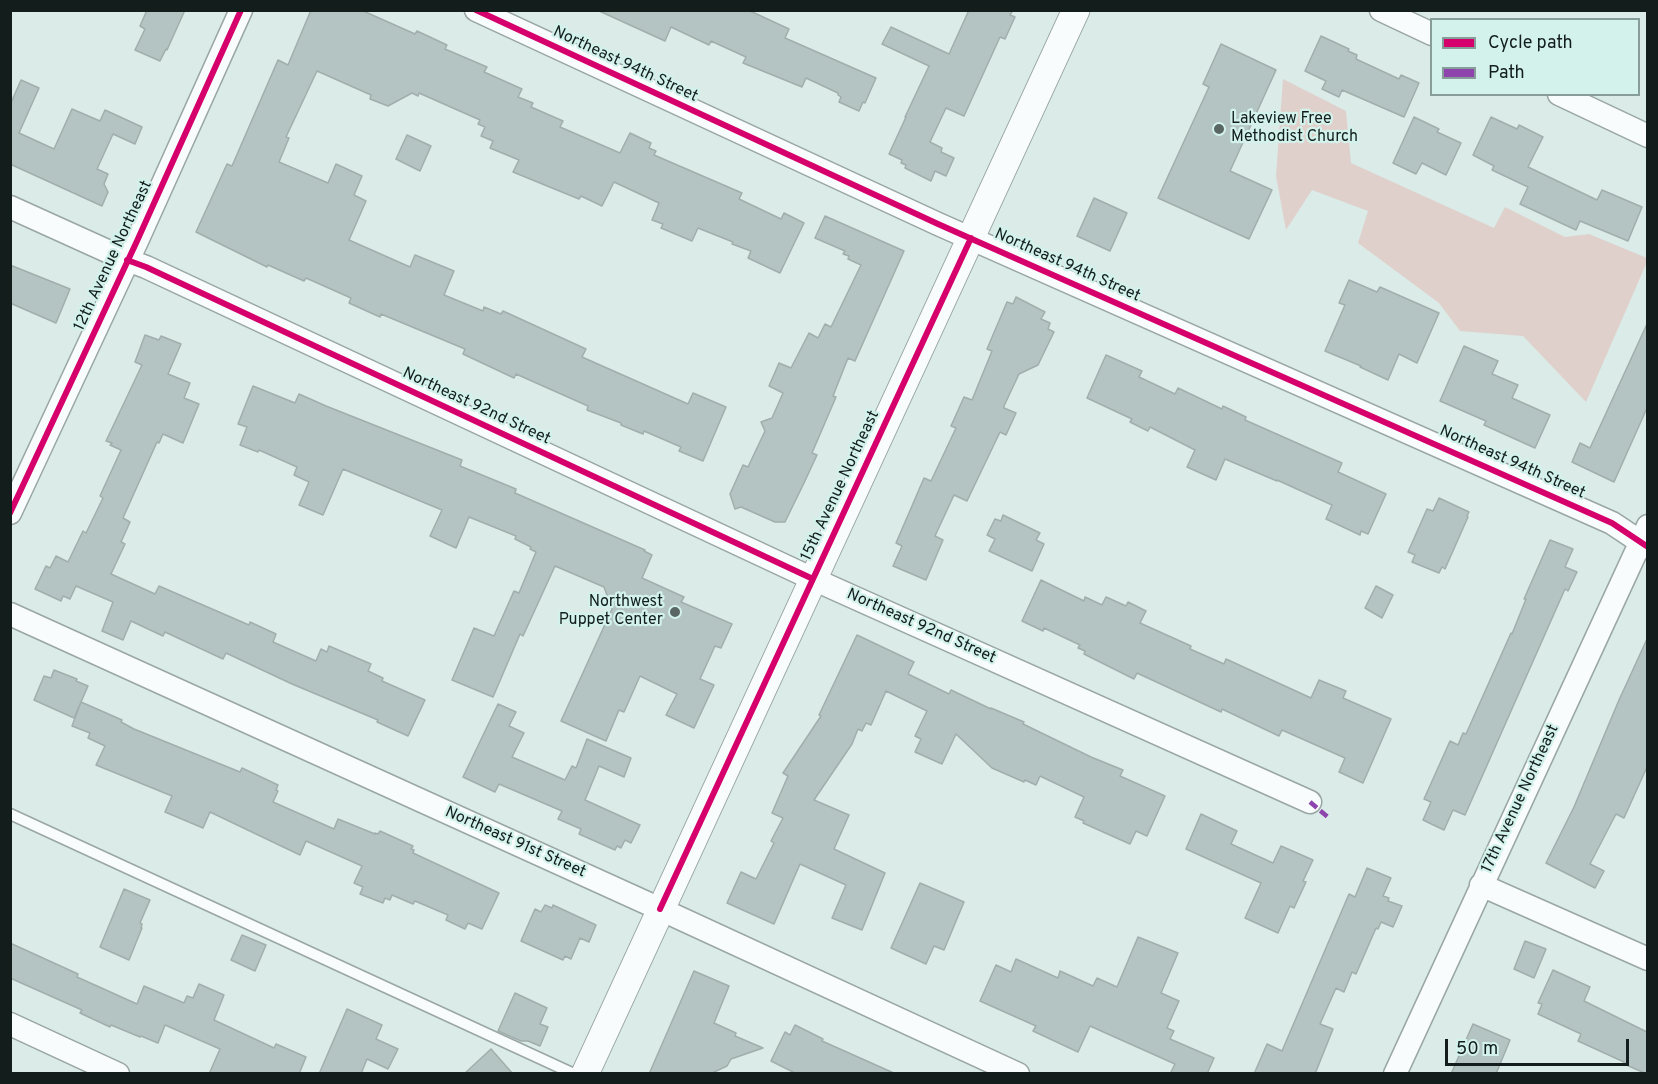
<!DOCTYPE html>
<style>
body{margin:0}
#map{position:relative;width:1658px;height:1084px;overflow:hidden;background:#daebe8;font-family:Overpass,sans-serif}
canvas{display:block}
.frame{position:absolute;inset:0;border:12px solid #131e1c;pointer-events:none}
.legend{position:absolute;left:1430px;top:18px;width:210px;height:78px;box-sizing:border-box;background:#d3f2ec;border:2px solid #869d99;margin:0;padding:8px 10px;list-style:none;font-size:18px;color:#131e1c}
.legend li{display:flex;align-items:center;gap:12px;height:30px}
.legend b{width:30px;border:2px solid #869d99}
.scale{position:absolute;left:1445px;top:1039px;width:184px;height:27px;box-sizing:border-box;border:3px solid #131e1c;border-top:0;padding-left:8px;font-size:18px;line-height:21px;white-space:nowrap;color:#131e1c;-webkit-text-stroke:4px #d3f2ec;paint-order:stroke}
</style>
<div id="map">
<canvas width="1658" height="1084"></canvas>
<div class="frame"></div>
<ul class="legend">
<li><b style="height:8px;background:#d6006c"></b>Cycle path</li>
<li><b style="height:8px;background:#8e44ad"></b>Path</li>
</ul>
<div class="scale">50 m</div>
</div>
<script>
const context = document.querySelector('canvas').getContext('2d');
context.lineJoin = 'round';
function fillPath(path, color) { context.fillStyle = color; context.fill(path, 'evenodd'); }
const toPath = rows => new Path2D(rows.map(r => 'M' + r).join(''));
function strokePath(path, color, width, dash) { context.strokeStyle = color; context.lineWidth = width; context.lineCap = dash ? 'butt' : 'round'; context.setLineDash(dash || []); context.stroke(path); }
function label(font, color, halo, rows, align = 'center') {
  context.font = font + ' Overpass,sans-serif'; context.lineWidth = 4.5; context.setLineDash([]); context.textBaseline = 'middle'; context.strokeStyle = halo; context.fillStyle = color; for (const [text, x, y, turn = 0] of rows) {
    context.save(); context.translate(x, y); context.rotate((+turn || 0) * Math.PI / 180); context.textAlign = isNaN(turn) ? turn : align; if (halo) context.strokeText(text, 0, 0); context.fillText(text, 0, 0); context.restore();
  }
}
fillPath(toPath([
 [1283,79,1346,111,1351,163,1494,228,1505,207,1565,237,1589,234,1647,258,1647,262,1586,402,1523,336,1460,331,1439,303,1358,243,1368,211,1312,190,1286,230,1276,176]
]), '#e0d0cc');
const building = toPath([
 [147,10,185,10,167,50,166,49,160,61,135,50,145,29,140,26,147,10],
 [311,10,361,10,415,34,417,31,447,45,445,49,487,67,484,72,522,89,518,97,533,103,531,107,563,121,560,127,620,153,630,133,651,143,649,148,656,151,654,155,742,193,739,199,781,219,784,213,804,223,780,273,748,258,751,251,732,244,733,242,698,228,692,241,661,228,663,224,652,220,659,203,614,182,602,206,581,196,579,199,513,172,519,160,490,148,493,141,481,136,485,127,478,124,480,120,419,93,418,96,412,93,388,106,370,99,371,95,317,71,286,137,289,138,279,162,328,183,336,164,362,176,354,195,366,201,349,240,410,267,415,255,454,271,444,295,483,311,484,307,501,314,503,311,586,349,582,357,688,404,693,393,726,407,703,461,679,451,681,447,644,431,643,434,621,425,621,423,587,410,588,406,516,374,514,378,463,354,465,349,381,314,380,317,349,303,351,298,306,278,304,281,268,265,267,267,196,232,227,164,232,166,278,60,288,65,311,10],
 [597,10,748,10,789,29,785,38,876,78,865,103,863,102,859,111,839,102,841,97,838,95,838,93,806,78,802,87,743,63,746,57,711,41,709,45,671,27,665,41,597,10],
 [969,10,1013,10,1010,15,1015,17,1005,39,1000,37,964,116,946,108,930,142,942,148,941,152,954,158,946,176,935,171,931,181,905,168,906,165,901,163,902,160,889,154,906,117,905,117,929,66,882,44,891,27,949,54,969,10],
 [1321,36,1349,49,1348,51,1357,55,1356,59,1399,79,1401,75,1419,83,1404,117,1342,90,1339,97,1322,89,1326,81,1305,71,1321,36],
 [1221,44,1276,70,1230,171,1272,190,1249,239,1158,198,1209,87,1203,84,1221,44],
 [21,80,39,88,19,133,54,149,72,109,100,121,105,110,142,127,135,144,113,134,97,169,108,174,104,184,108,192,102,206,10,164,10,105,21,80],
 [1414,117,1439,129,1437,132,1461,143,1446,175,1422,163,1416,174,1393,163,1414,117],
 [1491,117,1517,129,1519,125,1543,137,1528,167,1597,200,1602,190,1642,207,1628,241,1580,221,1576,230,1520,204,1528,187,1492,170,1494,166,1473,155,1491,117],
 [407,135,431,146,420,171,396,159,407,135],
 [1094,198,1127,213,1110,251,1077,236,1094,198],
 [825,216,904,251,855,361,848,358,833,396,836,397,812,453,817,455,804,483,785,522,775,522,741,507,735,509,730,494,743,465,748,467,765,431,761,422,772,418,783,393,769,386,779,363,791,368,809,333,818,338,825,324,831,327,861,265,848,259,849,256,843,254,845,251,815,238,825,216],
 [10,265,70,289,56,323,10,303,10,265],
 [1349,280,1377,292,1380,287,1439,313,1417,363,1399,354,1388,380,1360,367,1361,366,1325,351,1345,305,1339,303,1349,280],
 [1016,297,1045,312,1041,319,1050,323,1048,329,1054,332,1038,365,1019,374,1004,406,1004,408,1016,413,1006,435,1000,432,967,501,954,495,935,536,943,540,926,580,893,566,902,546,896,543,924,478,931,481,956,428,951,426,964,397,972,400,992,351,987,349,1007,302,1013,304,1016,297],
 [1647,324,1647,408,1614,482,1572,462,1580,443,1590,448,1647,324],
 [145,335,159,340,161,336,181,344,168,374,190,383,184,398,199,404,183,443,163,434,159,443,157,442,123,518,130,522,121,542,125,544,111,574,155,594,159,586,249,625,250,622,276,634,273,642,316,661,321,649,327,652,329,646,371,664,368,671,383,678,382,681,425,700,408,736,377,722,378,720,292,684,226,653,223,659,165,632,163,636,131,621,123,640,102,631,113,602,76,586,70,599,63,596,61,601,35,589,46,566,50,568,56,556,68,562,83,531,86,533,103,498,100,496,121,450,110,445,112,443,106,441,142,365,135,362,145,335],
 [1464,346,1498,361,1492,374,1518,385,1512,398,1550,415,1535,448,1484,425,1486,421,1440,401,1464,346],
 [1106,355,1142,371,1139,377,1175,394,1178,388,1222,409,1223,406,1246,417,1245,420,1342,463,1338,472,1386,494,1368,534,1361,531,1360,535,1326,519,1332,505,1277,480,1277,481,1225,459,1216,480,1187,467,1195,450,1150,427,1148,431,1130,422,1132,419,1087,398,1106,355],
 [253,386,295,403,299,394,326,406,462,460,460,466,516,489,515,493,645,550,644,551,652,555,642,578,684,597,681,602,732,624,721,648,715,646,700,679,714,685,694,728,666,715,677,694,640,676,624,712,619,710,606,741,561,721,612,609,604,587,555,566,523,636,520,634,493,697,452,680,474,628,494,636,514,591,519,593,536,552,530,549,531,547,515,539,516,536,469,517,456,548,430,536,442,510,343,469,323,515,299,505,309,482,294,475,297,467,259,450,258,452,240,445,247,427,238,424,253,386],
 [1439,498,1469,512,1467,516,1468,517,1445,569,1442,567,1439,573,1412,562,1415,555,1408,552,1427,509,1433,511,1439,498],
 [1003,515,1040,533,1036,540,1044,544,1032,571,989,551,995,539,987,535,995,519,1001,521,1003,515],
 [1550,540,1573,549,1565,567,1577,572,1568,591,1565,589,1465,815,1453,810,1444,830,1423,820,1431,802,1424,799,1450,741,1458,745,1463,733,1466,734,1511,633,1512,634,1526,599,1524,599,1550,540],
 [1041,580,1084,601,1085,597,1102,605,1106,597,1126,606,1128,602,1146,611,1140,623,1191,646,1190,649,1224,664,1226,659,1311,698,1319,680,1346,691,1343,698,1391,719,1363,783,1339,772,1345,758,1282,730,1279,736,1222,709,1221,712,1137,673,1134,679,1084,654,1085,651,1078,648,1080,645,1044,628,1043,631,1022,621,1041,580],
 [1376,586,1393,595,1382,618,1365,608,1376,586],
 [857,635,914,662,908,674,949,694,951,690,991,709,991,708,1024,722,1023,724,1091,757,1123,770,1120,776,1165,796,1147,836,1136,831,1130,844,1083,823,1084,821,1075,817,1084,797,1040,776,1036,785,1025,780,1024,782,992,768,956,734,942,764,915,752,921,739,915,736,927,711,886,691,871,725,866,723,862,731,858,729,852,744,814,800,849,815,834,849,885,873,862,930,832,918,846,885,800,864,774,924,727,903,741,872,756,879,774,843,771,841,783,818,772,813,788,776,783,773,821,716,819,715,857,635],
 [1647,639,1647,767,1624,818,1616,814,1590,864,1604,871,1595,888,1546,863,1574,807,1619,700,1647,639],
 [54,670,77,679,76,681,88,686,74,718,34,700,44,676,51,678,54,670],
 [81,702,122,720,121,722,134,729,240,772,242,768,278,785,276,790,278,791,273,802,334,829,338,819,375,834,375,833,378,834,380,831,413,846,411,849,414,850,413,853,499,893,482,929,468,923,465,929,446,920,448,915,415,901,413,904,392,895,390,900,385,898,383,903,360,894,363,887,354,883,362,866,306,841,300,855,210,812,203,828,165,812,172,796,96,765,105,746,88,738,90,733,72,726,81,702],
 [498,704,516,712,509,726,524,733,512,757,565,780,572,766,576,768,587,739,631,758,624,777,599,766,585,800,640,825,631,843,625,840,621,848,617,846,615,850,579,834,581,829,558,819,562,811,499,784,495,792,463,777,498,704],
 [1201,814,1237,831,1231,844,1273,863,1281,846,1313,860,1303,881,1306,882,1294,908,1290,906,1278,933,1245,918,1261,883,1186,849,1201,814],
 [1367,868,1391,878,1383,896,1389,898,1388,901,1402,906,1393,927,1381,922,1378,929,1376,928,1356,974,1352,972,1344,992,1336,988,1320,1024,1333,1029,1315,1074,1254,1074,1267,1044,1282,1051,1349,894,1355,897,1367,868],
 [920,883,964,902,944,950,934,946,926,964,891,948,920,883],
 [124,889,150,900,140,923,142,924,141,928,142,928,129,960,100,947,124,889],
 [545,905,552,908,553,905,596,925,589,942,580,938,571,959,565,956,563,960,521,941,535,909,541,912,545,905],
 [242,935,266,945,255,971,231,960,242,935],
 [1138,937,1178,953,1161,993,1179,1001,1167,1028,1174,1031,1170,1039,1214,1058,1207,1074,1170,1074,1175,1064,1090,1026,1078,1052,1033,1031,1036,1026,980,1001,996,965,1011,972,1016,959,1058,978,1060,971,1093,986,1097,978,1117,987,1138,937],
 [1525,941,1546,949,1534,978,1514,969,1525,941],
 [10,943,78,974,77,977,137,1004,144,986,184,1003,187,996,193,998,199,984,224,995,214,1020,274,1048,276,1044,306,1057,299,1074,209,1074,220,1049,165,1025,158,1043,141,1036,140,1037,111,1025,110,1027,80,1013,82,1010,10,978,10,943],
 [1553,970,1590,987,1584,1001,1647,1032,1647,1074,1624,1064,1624,1062,1578,1041,1581,1034,1538,1014,1542,1004,1538,1003,1553,970],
 [694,971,729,986,714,1023,736,1033,735,1036,763,1048,731,1059,727,1066,710,1074,649,1074,694,971],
 [515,993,547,1008,540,1024,548,1027,540,1046,528,1041,521,1041,498,1031,515,993],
 [347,1009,382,1025,376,1039,398,1049,388,1069,367,1059,361,1074,319,1074,347,1009],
 [1473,1024,1510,1040,1496,1074,1451,1074,1473,1024],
 [795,1025,823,1039,822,1041,896,1074,797,1074,771,1061,785,1032,790,1035,795,1025],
 [491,1049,513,1074,464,1074,491,1049]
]);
fillPath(building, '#b3c4c2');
strokePath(building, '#a1aeac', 1.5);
const service = toPath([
 [10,814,574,1074]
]);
const minor = toPath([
 [476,10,938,224,1612,523,1648,547],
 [1381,10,1432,34],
 [1559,94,1648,136],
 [10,207,127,260,146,267,813,579,1310,802],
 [10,513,137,241,241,10],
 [10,614,660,909,1018,1074],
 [1481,885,1648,959],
 [10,1024,118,1074],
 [1395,1074,1648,526]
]);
const tertiary = toPath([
 [585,1074,1076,10]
]);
strokePath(service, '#99a6a4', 13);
strokePath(minor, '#99a6a4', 25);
strokePath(tertiary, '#99a6a4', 29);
strokePath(service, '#f9fcfc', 10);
strokePath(minor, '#f9fcfc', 22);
strokePath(tertiary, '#f9fcfc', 27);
strokePath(toPath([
 [1310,802,1329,818]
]), '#8e44ad', 4.5, [9, 4.5]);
strokePath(toPath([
 [476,10,938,224,1612,523,1648,547],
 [127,260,146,267,813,579],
 [10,513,137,241,241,10],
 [660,909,971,238]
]), '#d6006c', 6);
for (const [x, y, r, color] of [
 [1219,129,6,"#596663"],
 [675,612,6,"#596663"]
]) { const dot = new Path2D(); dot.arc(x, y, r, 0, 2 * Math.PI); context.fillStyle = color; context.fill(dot); strokePath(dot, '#d3f2ec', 2); }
label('16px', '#131e1c', '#d3f2ec', [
 ["Northeast 94th Street",625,65,25],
 ["12th Avenue Northeast",114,256,-65],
 ["Northeast 94th Street",1067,266,24],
 ["Northeast 92nd Street",476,407,25],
 ["Northeast 94th Street",1512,463,24],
 ["15th Avenue Northeast",841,486,-65],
 ["Northeast 92nd Street",921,627,24],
 ["17th Avenue Northeast",1521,799,-65],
 ["Northeast 91st Street",515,843,24]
]);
label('16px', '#131e1c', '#d3f2ec', [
 ["Lakeview Free",1231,120],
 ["Methodist Church",1231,138],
 ["Northwest",663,603,"right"],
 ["Puppet Center",663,621,"right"]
], 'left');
</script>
